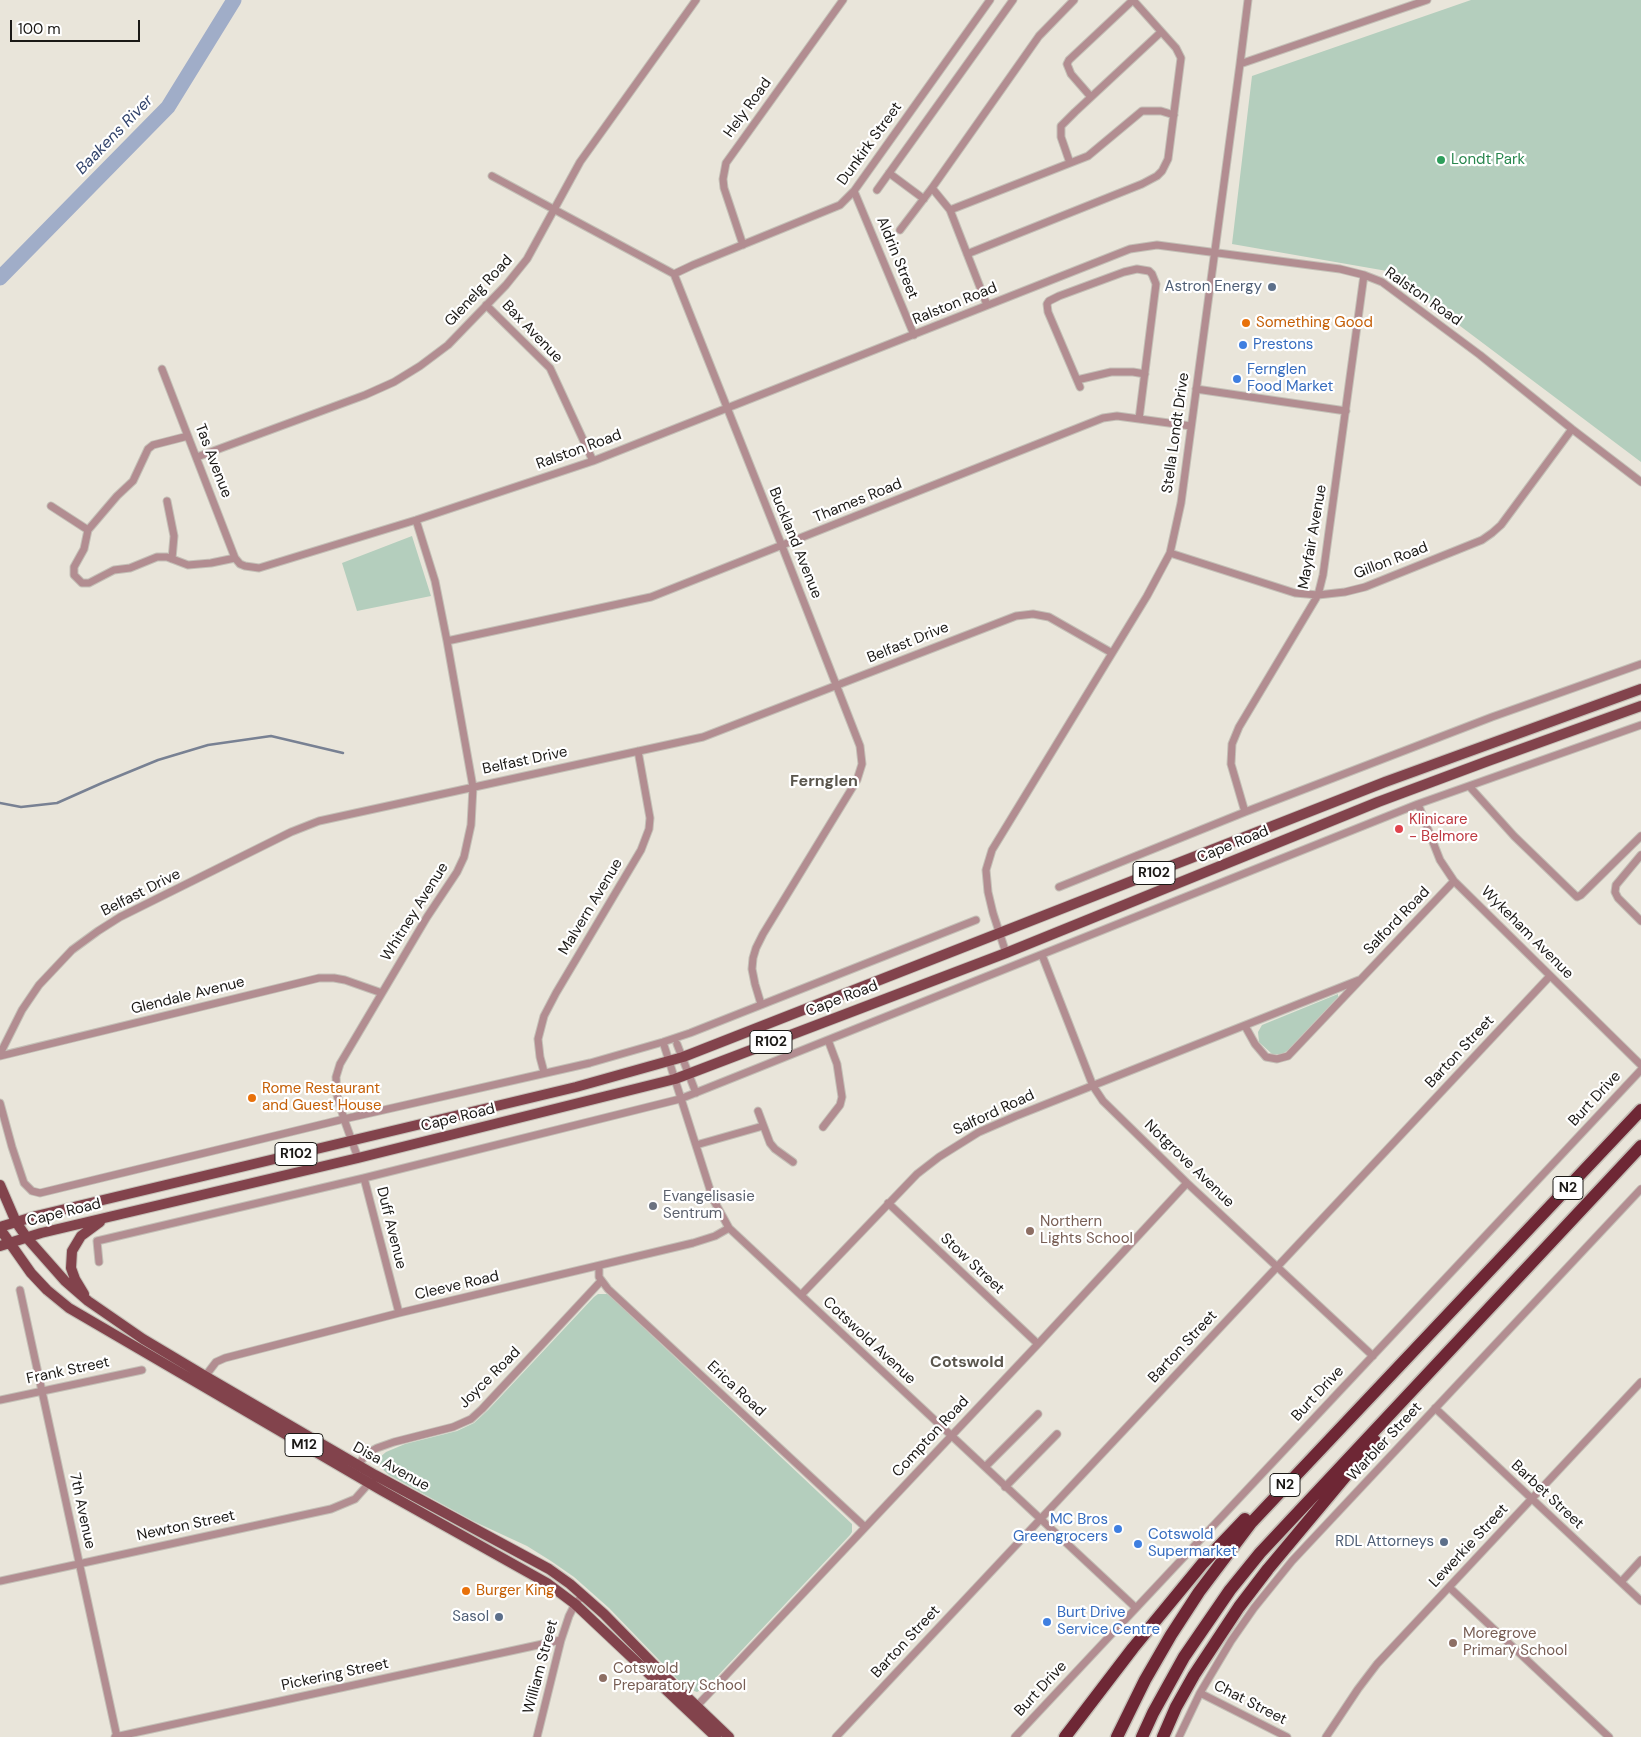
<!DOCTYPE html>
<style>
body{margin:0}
#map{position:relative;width:1641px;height:1737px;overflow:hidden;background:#e9e5da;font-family:"DM Sans",sans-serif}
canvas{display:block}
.scale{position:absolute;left:10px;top:20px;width:130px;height:22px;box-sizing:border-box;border:2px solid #1b1916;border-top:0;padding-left:6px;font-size:15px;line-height:18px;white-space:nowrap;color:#1b1916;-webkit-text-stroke:4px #fff;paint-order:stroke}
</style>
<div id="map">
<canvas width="1641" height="1737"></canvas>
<div class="scale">100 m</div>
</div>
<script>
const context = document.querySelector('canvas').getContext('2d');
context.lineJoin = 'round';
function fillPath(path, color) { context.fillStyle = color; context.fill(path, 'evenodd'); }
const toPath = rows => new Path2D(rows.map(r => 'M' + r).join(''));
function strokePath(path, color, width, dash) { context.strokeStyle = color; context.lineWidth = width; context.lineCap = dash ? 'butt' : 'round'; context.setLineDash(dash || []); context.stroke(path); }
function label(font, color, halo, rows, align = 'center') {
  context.font = font + ' "DM Sans",sans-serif'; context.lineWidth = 4.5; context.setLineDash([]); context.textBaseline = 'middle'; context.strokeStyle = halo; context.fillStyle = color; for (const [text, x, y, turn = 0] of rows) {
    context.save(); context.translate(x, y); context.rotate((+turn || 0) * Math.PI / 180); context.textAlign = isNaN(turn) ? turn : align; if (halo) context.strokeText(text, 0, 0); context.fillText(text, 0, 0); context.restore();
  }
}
fillPath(toPath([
 [1471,0,1641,0,1641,462,1387,271,1232,244,1252,76],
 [412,536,431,596,357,611,342,563],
 [1338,994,1338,997,1287,1051,1282,1054,1272,1054,1259,1042,1258,1032,1262,1025],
 [598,1294,607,1294,611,1297,852,1524,852,1532,850,1535,709,1685,697,1692,686,1688,609,1608,574,1577,551,1561,527,1546,473,1521,389,1475,380,1467,379,1458,386,1452,405,1444,457,1431,474,1423,488,1410,594,1297]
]), '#b4cebd');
strokePath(toPath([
 [0,803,21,807,57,803,102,783,158,760,208,745,271,736,343,753]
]), '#788193', 2.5);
strokePath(toPath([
 [0,278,168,107,234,0]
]), '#a0adc8', 15);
const street = toPath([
 [1240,64,1248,0],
 [1091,97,1071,74,1067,64,1069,60,1133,0],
 [1070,163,1061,137,1061,126,1075,112,1161,32],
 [889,173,924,199],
 [492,176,674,274,782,546,860,746,862,764,857,780,763,934,756,948,753,958,752,969,755,984,761,1004],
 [932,188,950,210,987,305],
 [877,190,1013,0],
 [854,191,914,335],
 [950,210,1088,156,1142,111,1161,111,1174,115],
 [900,230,932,188,1039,36,1074,0],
 [743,245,724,188,723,179,726,163,843,0],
 [967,254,1142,184,1157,176,1162,171,1168,159,1181,58,1176,48,1133,0],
 [674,274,693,265,840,205,854,191,990,0],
 [486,305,550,368,593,461],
 [162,369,235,558,240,564,245,566,259,568,416,520,593,461,1130,249,1157,245,1340,269,1364,275,1382,282,1480,355,1572,429,1641,482],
 [1077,380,1111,372,1133,372,1145,374],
 [1080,387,1048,312,1047,304,1049,301,1059,296,1124,272,1137,269,1149,271,1152,274,1156,284,1139,419],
 [1196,389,1346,411],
 [188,436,153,445,148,449,133,481,117,496,88,530,84,549,74,567,74,575,82,583,89,583,114,570,130,568,157,557,167,557,188,565,211,563,235,558],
 [197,457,365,395,394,382,420,366,448,345,506,285,527,259,580,162,696,0],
 [167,501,174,536,172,559],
 [51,506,88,530],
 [1170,553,1295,593,1318,595,1345,592,1365,587,1482,540,1492,533,1501,525,1572,429],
 [447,641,651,597,1103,418,1117,416,1191,426],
 [1469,786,1514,836,1577,897,1581,895,1641,836],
 [1418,804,1440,860,1454,881,1641,1065],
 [1245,812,1231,764,1232,744,1239,727,1318,595,1323,575,1364,275],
 [1641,855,1616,885,1615,892,1618,898,1641,921],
 [1059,887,1245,812,1492,717,1641,664],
 [1006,953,993,913,988,892,986,870,992,850,1147,596,1170,553,1181,503,1240,64,1427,0],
 [1042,955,1093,1086,1103,1101,1187,1183,1373,1356],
 [1245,1026,1255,1044,1266,1057,1277,1059,1288,1056,1454,881],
 [663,1042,713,1199,729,1228,1136,1608],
 [677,1044,696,1093],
 [0,1054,22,1010,39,985,72,950,98,931,120,917,291,832,319,821,703,737,1016,616,1033,614,1049,617,1112,653],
 [0,1056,319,978,334,978,345,980,382,993],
 [544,1072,540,1057,538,1039,544,1016,556,993,641,850,649,829,650,818,638,751],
 [0,1103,12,1147,24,1183,32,1191,40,1193,344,1119,590,1063,663,1042,690,1033,976,920],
 [758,1111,770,1143,775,1149,793,1162],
 [823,1127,840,1105,842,1097,837,1064,828,1040],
 [696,1145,763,1126],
 [358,1158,344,1119,337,1095,336,1077,340,1064,427,917,457,872,464,857,471,825,473,787,447,641,435,581,416,520],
 [364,1178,399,1313],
 [888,1203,1038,1344],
 [99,1262,97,1241,364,1178,680,1099,1418,804,1641,725],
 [599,1266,599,1277,608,1289,865,1527],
 [20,1290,117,1737],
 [801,1295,917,1174,939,1157,979,1132,1016,1116,1359,980],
 [203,1379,216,1362,225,1358,399,1313,693,1243,715,1236,729,1228],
 [0,1400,142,1370],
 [1435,1408,1641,1601],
 [356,1467,368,1453,377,1448,394,1442,453,1427,471,1419,482,1409,601,1281],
 [985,1467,1038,1414],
 [1005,1487,1057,1434],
 [0,1581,331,1509,355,1499,371,1481],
 [1621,1582,1641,1560],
 [1450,1588,1609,1737],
 [1200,1693,1287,1737],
 [695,1708,1038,1344,1187,1183],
 [115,1737,561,1640],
 [537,1737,561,1640,569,1616,575,1604,583,1595],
 [836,1737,1550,976],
 [1015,1737,1641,1070],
 [1179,1737,1200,1693,1231,1641,1254,1608,1292,1561,1641,1189],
 [1326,1737,1358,1689,1377,1664,1641,1382]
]);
const primary = toPath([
 [0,1185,16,1222,27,1238,65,1281,88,1301,143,1339,205,1376,375,1475,549,1569,570,1584,604,1614,662,1673,729,1737],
 [0,1227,36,1216,576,1087,683,1057,1385,782,1641,689],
 [0,1229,31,1273,47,1290,69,1308,381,1490,547,1583,575,1604,716,1737],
 [0,1246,41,1233,358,1158,675,1079,1006,953,1378,802,1488,761,1641,706],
 [84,1294,75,1279,71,1268,72,1251,81,1236,100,1222]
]);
const highway = toPath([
 [1065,1737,1133,1648,1203,1563,1245,1519],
 [1117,1737,1145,1680,1171,1635,1199,1592,1251,1523,1641,1110],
 [1142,1737,1153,1713,1184,1657,1230,1590,1260,1553,1641,1146],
 [1163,1737,1176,1707,1194,1675,1239,1607,1268,1569,1375,1441]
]);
strokePath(street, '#c4c0b7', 9);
strokePath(primary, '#c4c0b7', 12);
strokePath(highway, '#c4c0b7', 15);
strokePath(street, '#b28d91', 7);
strokePath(primary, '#82434c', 10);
strokePath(highway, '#6e2735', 12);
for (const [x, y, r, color] of [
 [1441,160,5,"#2e9e5b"],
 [1272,287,5,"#5c6f8a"],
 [1246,323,5,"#e8710a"],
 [1243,345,5,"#3f7fe0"],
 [1237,379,5,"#3f7fe0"],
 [1399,829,5,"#e0444e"],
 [252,1098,5,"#e8710a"],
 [653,1206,5,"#6b7280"],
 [1030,1231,5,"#8d6e63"],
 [1118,1529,5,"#3f7fe0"],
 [1444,1542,5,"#5c6f8a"],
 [1138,1544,5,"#3f7fe0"],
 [466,1591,5,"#e8710a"],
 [499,1617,5,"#5c6f8a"],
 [1047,1622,5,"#3f7fe0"],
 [1453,1643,5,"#8d6e63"],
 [603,1678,5,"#8d6e63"]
]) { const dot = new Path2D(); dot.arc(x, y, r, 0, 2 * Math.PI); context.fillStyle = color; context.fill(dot); strokePath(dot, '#fff', 2); }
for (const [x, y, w] of [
 [1154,873,42],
 [771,1042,42],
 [296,1154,42],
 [1568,1188,30],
 [304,1445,38],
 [1285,1485,30]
]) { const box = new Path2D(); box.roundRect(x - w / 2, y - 11.5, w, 23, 4); context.fillStyle = '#fff'; context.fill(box); strokePath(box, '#1b1916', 1); }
label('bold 14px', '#1b1916', null, [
 ["R102",1154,873],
 ["R102",771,1042],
 ["R102",296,1154],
 ["N2",1568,1188],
 ["M12",304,1445],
 ["N2",1285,1485]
]);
label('15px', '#1b1916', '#fff', [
 ["Hely Road",748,108,-54],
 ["Dunkirk Street",870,144,-54],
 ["Aldrin Street",897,258,68],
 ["Glenelg Road",479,291,-47],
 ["Ralston Road",1423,297,35],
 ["Ralston Road",955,304,-22],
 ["Bax Avenue",532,332,46],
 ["Stella Londt Drive",1176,433,-82],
 ["Ralston Road",579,450,-20],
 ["Tas Avenue",213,461,69],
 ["Thames Road",858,501,-22],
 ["Mayfair Avenue",1313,537,-80],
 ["Buckland Avenue",795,543,68],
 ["Gillon Road",1391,561,-21],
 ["Belfast Drive",908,643,-22],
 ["Belfast Drive",525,761,-12],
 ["Cape Road",1233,845,-22],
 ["Belfast Drive",141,893,-27],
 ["Malvern Avenue",591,907,-59],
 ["Whitney Avenue",415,912,-58],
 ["Salford Road",1397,921,-46],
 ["Wykeham Avenue",1527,933,45],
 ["Glendale Avenue",188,996,-14],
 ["Cape Road",842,999,-21],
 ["Barton Street",1460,1052,-47],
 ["Burt Drive",1595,1099,-47],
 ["Salford Road",994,1113,-25],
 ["Cape Road",458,1118,-14],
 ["Notgrove Avenue",1189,1164,44],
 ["Cape Road",64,1213,-14],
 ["Duff Avenue",391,1228,76],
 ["Stow Street",972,1264,43],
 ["Cleeve Road",457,1286,-13],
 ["Cotswold Avenue",869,1341,43],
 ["Barton Street",1183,1347,-47],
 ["Frank Street",68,1371,-12],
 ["Joyce Road",490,1378,-45],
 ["Erica Road",736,1389,43],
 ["Burt Drive",1318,1394,-47],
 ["Compton Road",931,1437,-47],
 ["Warbler Street",1385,1442,-47],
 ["Disa Avenue",391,1467,29],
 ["Barbet Street",1547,1495,43],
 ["7th Avenue",82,1511,78],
 ["Newton Street",186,1526,-12],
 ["Lewerkie Street",1469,1546,-47],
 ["Barton Street",906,1642,-47],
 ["William Street",541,1667,-75],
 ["Pickering Street",335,1675,-12],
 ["Burt Drive",1041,1689,-47],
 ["Chat Street",1250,1703,27]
]);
label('15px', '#27864d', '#fff', [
 ["Londt Park",1451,160]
], 'left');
label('15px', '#4e5e75', '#fff', [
 ["Astron Energy",1262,287],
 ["RDL Attorneys",1434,1542],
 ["Sasol",489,1617]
], 'right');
label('15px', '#c56008', '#fff', [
 ["Something Good",1256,323],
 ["Rome Restaurant",262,1089],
 ["and Guest House",262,1106],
 ["Burger King",476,1591]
], 'left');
label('15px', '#366cbe', '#fff', [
 ["Prestons",1253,345],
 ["Fernglen",1247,370],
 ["Food Market",1247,387],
 ["MC Bros",1108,1520,"right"],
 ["Greengrocers",1108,1537,"right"],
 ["Cotswold",1148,1535],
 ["Supermarket",1148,1552],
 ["Burt Drive",1057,1613],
 ["Service Centre",1057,1630]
], 'left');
label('15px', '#be3a42', '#fff', [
 ["Klinicare",1409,820],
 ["- Belmore",1409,837]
], 'left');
label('15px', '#5b616d', '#fff', [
 ["Evangelisasie",663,1197],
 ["Sentrum",663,1214]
], 'left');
label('15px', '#785e54', '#fff', [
 ["Northern",1040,1222],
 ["Lights School",1040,1239],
 ["Moregrove",1463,1634],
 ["Primary School",1463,1651],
 ["Cotswold",613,1669],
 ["Preparatory School",613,1686]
], 'left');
label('italic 16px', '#31436b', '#fff', [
 ["Baakens River",115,135,-46]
]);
label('bold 16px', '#5a564d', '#fff', [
 ["Fernglen",824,782],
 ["Cotswold",967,1363]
]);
</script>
